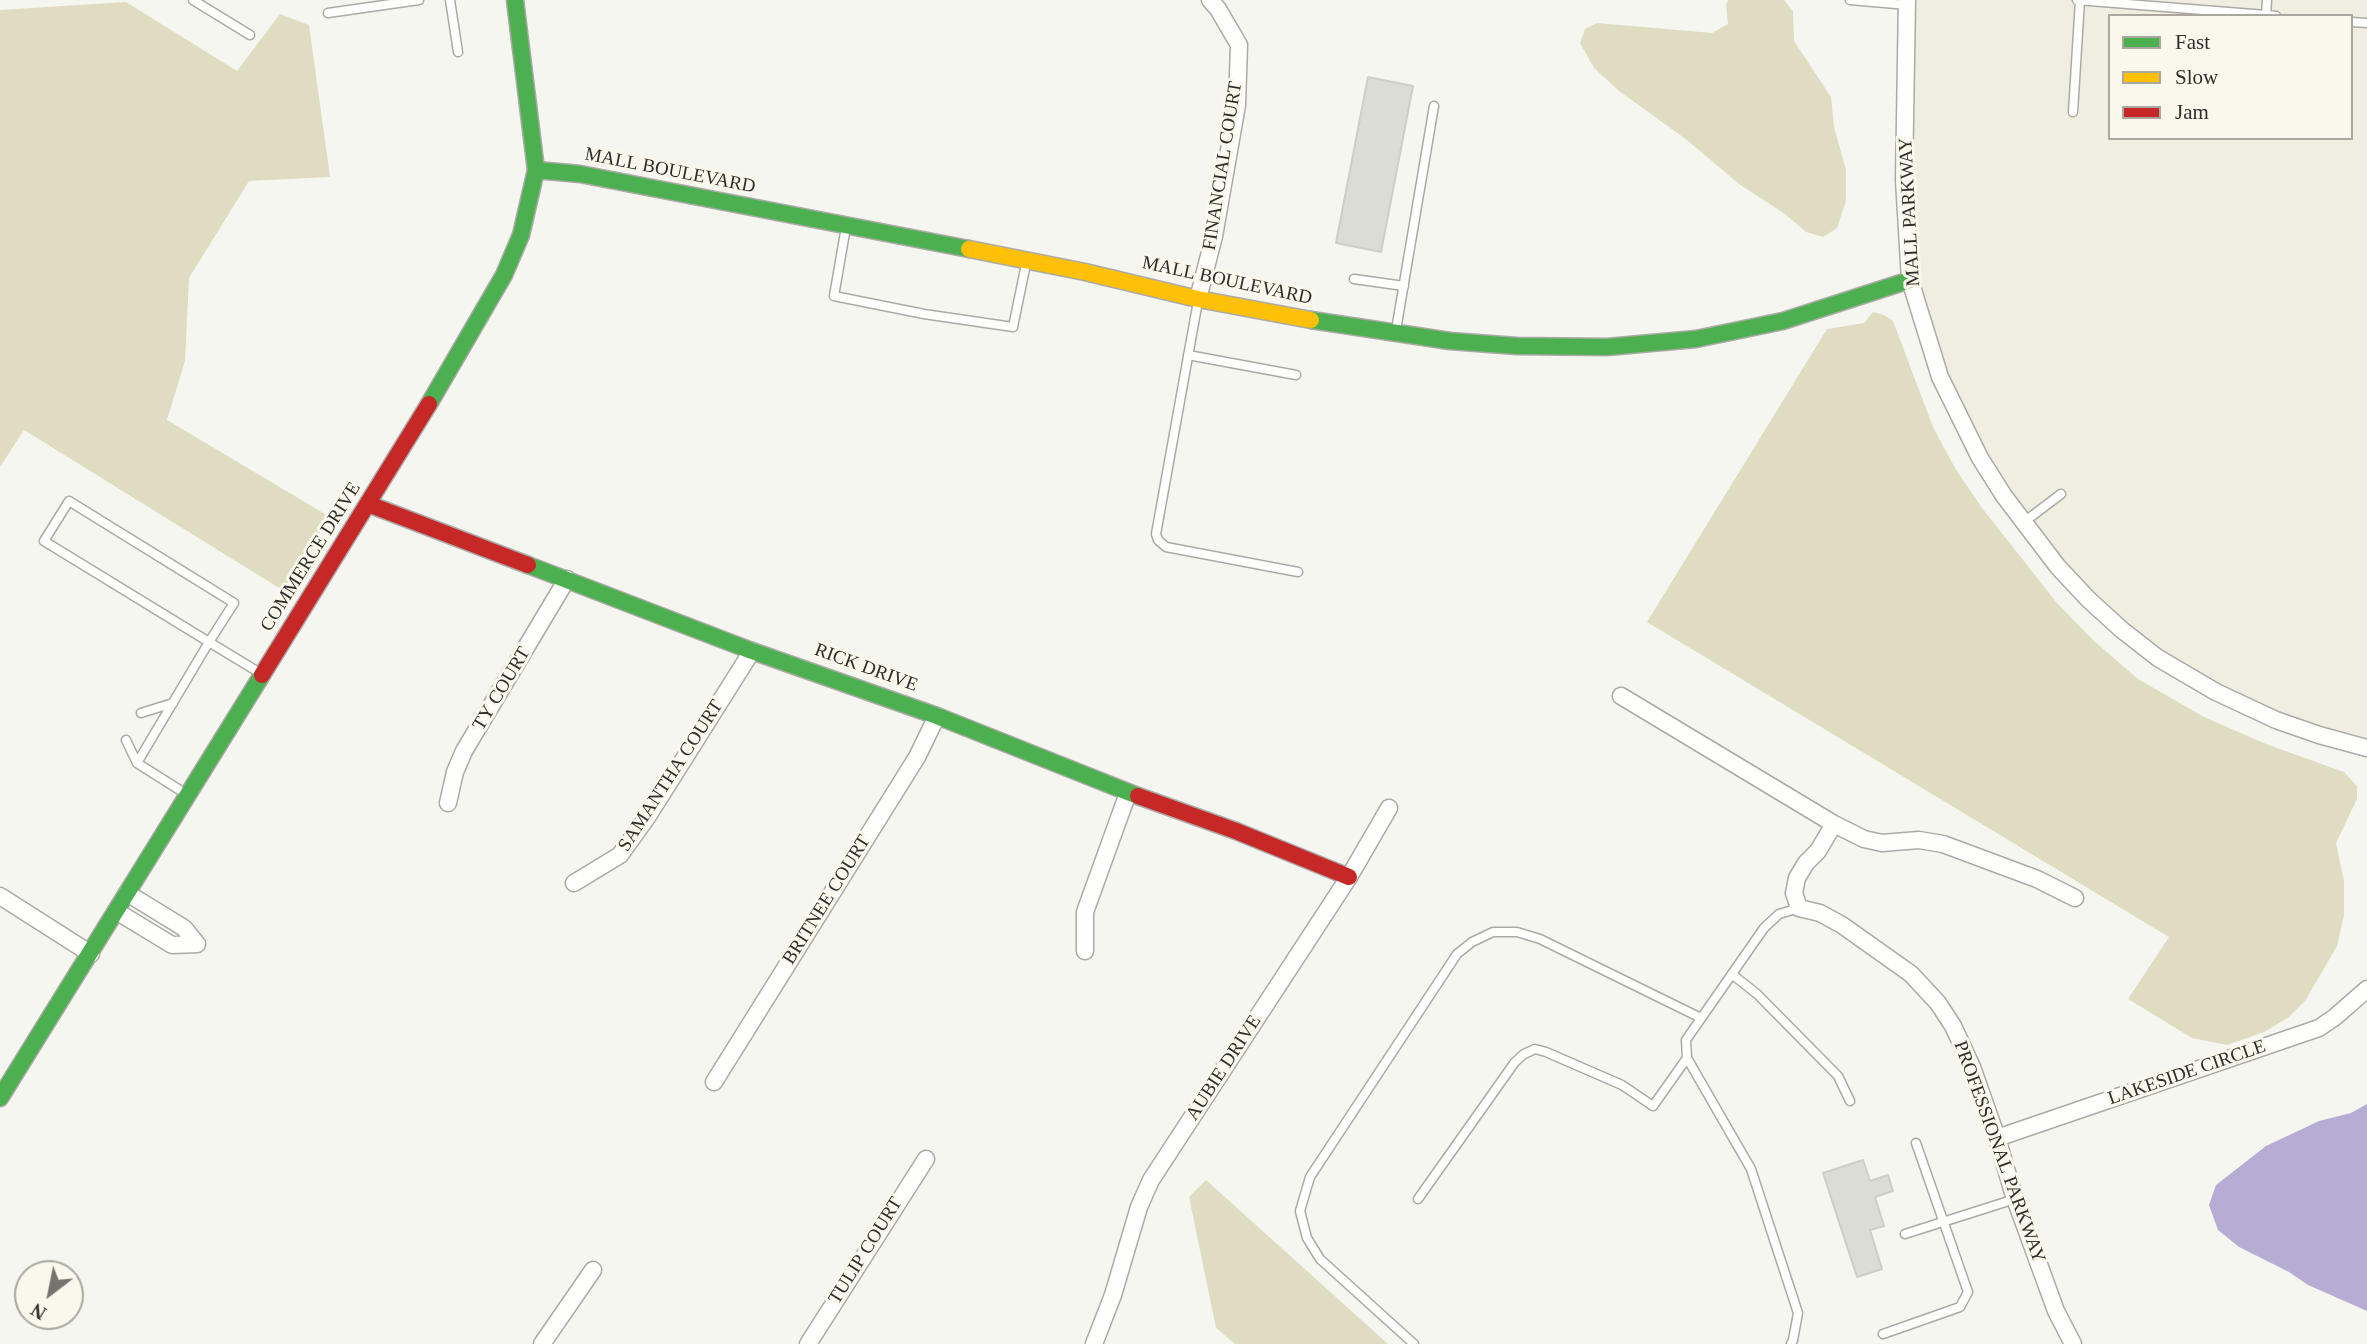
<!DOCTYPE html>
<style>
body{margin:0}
#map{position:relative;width:2367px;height:1344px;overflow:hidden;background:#f6f6f0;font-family:Georgia,serif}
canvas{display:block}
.legend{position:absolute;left:2108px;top:14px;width:245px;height:126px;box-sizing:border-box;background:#faf8ec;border:2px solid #a9a79e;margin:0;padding:9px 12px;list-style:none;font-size:21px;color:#2f2e2a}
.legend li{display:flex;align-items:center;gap:14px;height:35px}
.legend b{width:35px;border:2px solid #a9a79e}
.north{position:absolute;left:14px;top:1260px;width:70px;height:70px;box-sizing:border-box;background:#faf8ec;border:2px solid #a9a79e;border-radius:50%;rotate:212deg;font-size:19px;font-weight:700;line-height:28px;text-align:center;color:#2f2e2a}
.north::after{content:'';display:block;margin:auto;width:24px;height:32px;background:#75746f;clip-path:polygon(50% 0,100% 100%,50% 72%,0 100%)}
</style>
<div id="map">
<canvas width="2367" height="1344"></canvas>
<ul class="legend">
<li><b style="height:9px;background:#4caf50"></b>Fast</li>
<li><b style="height:9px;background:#ffc107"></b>Slow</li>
<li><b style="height:9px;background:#c62828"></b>Jam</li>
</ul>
<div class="north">N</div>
</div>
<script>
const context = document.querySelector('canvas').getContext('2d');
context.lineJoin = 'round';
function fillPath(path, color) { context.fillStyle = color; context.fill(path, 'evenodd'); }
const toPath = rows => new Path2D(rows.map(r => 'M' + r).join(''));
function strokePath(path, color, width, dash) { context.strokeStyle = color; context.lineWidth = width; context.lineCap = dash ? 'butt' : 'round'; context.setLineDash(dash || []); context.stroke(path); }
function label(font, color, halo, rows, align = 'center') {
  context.font = font + ' Georgia,serif'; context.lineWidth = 6; context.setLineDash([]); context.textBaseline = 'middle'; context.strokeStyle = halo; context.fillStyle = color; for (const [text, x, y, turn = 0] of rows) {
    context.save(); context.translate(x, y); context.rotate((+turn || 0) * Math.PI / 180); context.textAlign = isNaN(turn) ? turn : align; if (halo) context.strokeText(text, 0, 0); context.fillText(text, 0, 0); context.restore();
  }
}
fillPath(toPath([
 [1907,0,2367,0,2367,748,2216,692,2089,600,1980,458,1910,280],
 [2110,16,2351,16,2351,138,2110,138]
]), '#f0eee0');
fillPath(toPath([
 [1728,0,1784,0,1793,11,1794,41,1831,97,1834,127,1846,170,1846,201,1837,228,1823,237,1806,232,1785,214,1739,184,1687,140,1619,91,1594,68,1580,43,1585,29,1597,23,1712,33,1728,24,1726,5],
 [126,2,237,71,280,14,309,25,330,177,249,181,189,278,185,361,167,420,330,517,284,591,24,430,0,467,0,10],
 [1873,312,1884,315,1893,321,1933,427,1955,468,1982,508,2057,603,2094,641,2138,679,2204,717,2266,744,2344,772,2357,786,2357,799,2336,843,2344,881,2344,915,2337,946,2305,1001,2289,1017,2264,1032,2227,1045,2192,1038,2128,999,2169,937,1647,622,1827,329,1864,323],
 [1206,1180,1388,1344,1235,1344,1216,1328,1189,1197]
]), '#dfdcc1');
fillPath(toPath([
 [2367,1104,2367,1311,2308,1285,2289,1272,2239,1247,2218,1230,2209,1205,2216,1185,2266,1146,2319,1121,2351,1113]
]), '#b7add4');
const building = toPath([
 [1368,77,1413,86,1381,252,1336,243,1368,77],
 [1863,1160,1870,1181,1888,1175,1893,1191,1875,1197,1884,1226,1870,1230,1882,1269,1857,1277,1823,1173,1863,1160]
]);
fillPath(building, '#dcdcd7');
strokePath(building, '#cecdc8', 2);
const lane = toPath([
 [193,0,250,35],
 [450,0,458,52],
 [1850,0,1907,5],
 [2077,0,2266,15],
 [2267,0,2266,15,2276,16],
 [328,13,419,0],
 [2351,22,2367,23],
 [2073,112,2080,0],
 [846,227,834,296,924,314,1013,327,1026,264],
 [1354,279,1404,286],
 [1198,301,1156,534,1158,540,1166,547,1298,572],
 [1396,330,1434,106],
 [1188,355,1296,375],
 [2024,522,2061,494],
 [141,713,173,703],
 [126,740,137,763],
 [186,794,137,763,209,642,234,603,69,501,44,541,209,642,260,673],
 [1733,975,1757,994,1838,1076,1850,1101],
 [1418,1199,1515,1062,1524,1054,1535,1049,1546,1052,1622,1085,1653,1106,1687,1058],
 [1905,1234,2015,1199],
 [1883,1334,1960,1307,1968,1292,1916,1143],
 [1414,1344,1320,1259,1307,1238,1300,1211,1310,1177,1457,954,1472,942,1493,932,1517,932,1540,939,1701,1018],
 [1791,1344,1793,1340,1798,1313,1751,1169,1687,1058,1686,1040,1764,928,1779,914,1799,908]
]);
const street = toPath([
 [1907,0,1904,180,1910,280,1940,377,1980,458,2004,496,2058,567,2089,600,2122,630,2158,658,2216,692,2276,720,2319,735,2367,748],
 [1198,299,1214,236,1237,105,1239,45,1218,9,1210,0],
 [1621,696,1834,824,1864,839,1882,843,1919,840,1943,844,2037,879,2075,898],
 [448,803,455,772,464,751,567,579],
 [1834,824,1818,851,1806,863,1797,878,1794,893,1799,908,1820,913,1842,925,1911,974,1938,1003,1953,1026,1972,1067,1997,1138,2014,1196,2056,1311,2073,1344],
 [574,883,620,855,648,816,752,651],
 [127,893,184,928,197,944],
 [0,896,91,954],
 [116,911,172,945,197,944],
 [1085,951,1085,912,1128,793],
 [714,1082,917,757,937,716],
 [1997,1138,2319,1028,2335,1017,2367,989],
 [542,1344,593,1270],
 [808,1344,926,1159],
 [1094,1344,1113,1295,1139,1207,1151,1180,1349,877,1389,808]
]);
const fast = toPath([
 [536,170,580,174,969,249],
 [1311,320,1450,341,1517,346,1607,347,1696,339,1783,321,1910,280],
 [429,404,504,275,521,235,536,170,515,0],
 [528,565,752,651,937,716,1138,796],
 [0,1098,262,675]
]);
const slow = toPath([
 [969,249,1085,272,1198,299,1311,320]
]);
const jam = toPath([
 [368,504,528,565],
 [262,675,429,404],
 [1138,796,1236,831,1349,877]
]);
strokePath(lane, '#abaaa6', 11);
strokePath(street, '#abaaa6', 19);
strokePath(fast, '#abaaa6', 19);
strokePath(slow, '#abaaa6', 19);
strokePath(jam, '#abaaa6', 19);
strokePath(lane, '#fefefd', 8);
strokePath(street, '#fefefd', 16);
strokePath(fast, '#4caf50', 16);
strokePath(slow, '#ffc107', 16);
strokePath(jam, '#c62828', 16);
label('19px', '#2f2e2a', '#faf8ec', [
 ["FINANCIAL COURT",1223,166,-81],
 ["MALL BOULEVARD",670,171,11],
 ["MALL PARKWAY",1910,212,-93],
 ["MALL BOULEVARD",1227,281,12],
 ["COMMERCE DRIVE",311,557,-58],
 ["RICK DRIVE",866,668,20],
 ["TY COURT",502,689,-59],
 ["SAMANTHA COURT",671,776,-57],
 ["BRITNEE COURT",827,900,-58],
 ["AUBIE DRIVE",1224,1068,-57],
 ["LAKESIDE CIRCLE",2187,1073,-19],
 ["PROFESSIONAL PARKWAY",1999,1152,70],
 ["TULIP COURT",866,1251,-58]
]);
</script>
